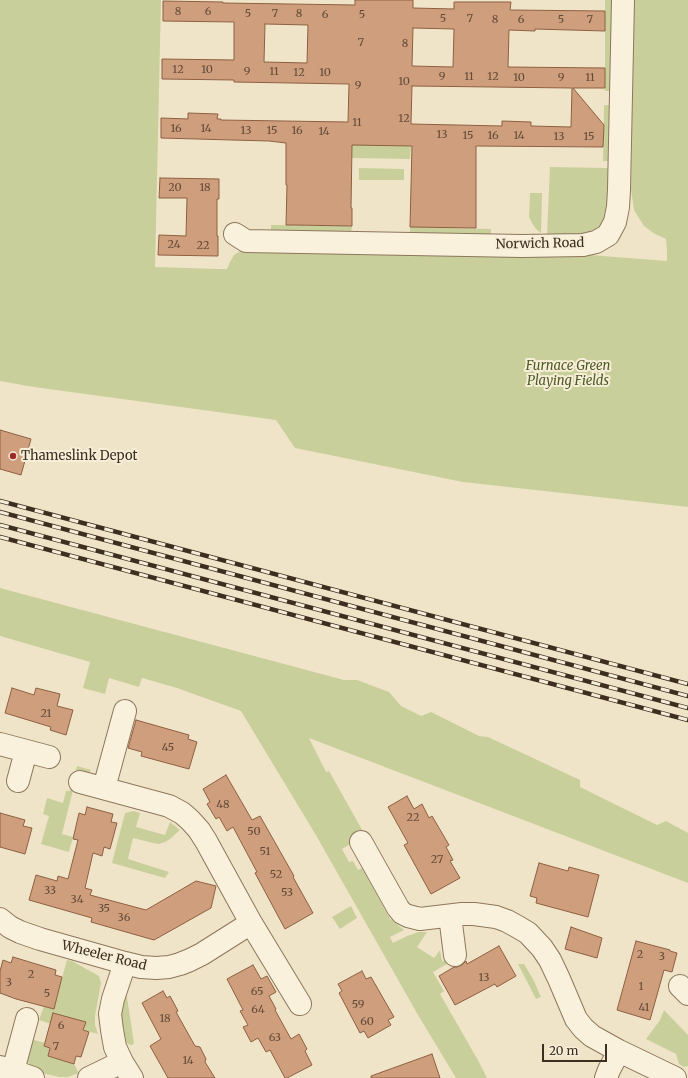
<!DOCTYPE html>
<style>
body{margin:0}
#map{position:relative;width:688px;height:1078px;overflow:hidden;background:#f0e4c8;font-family:Merriweather,serif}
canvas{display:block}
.scale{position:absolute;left:542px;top:1044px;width:65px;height:18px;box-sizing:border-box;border:2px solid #3d2e20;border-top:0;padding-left:5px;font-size:12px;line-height:14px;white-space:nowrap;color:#3d2e20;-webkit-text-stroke:3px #f7eed8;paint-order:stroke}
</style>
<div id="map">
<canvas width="688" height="1078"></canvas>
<div class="scale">20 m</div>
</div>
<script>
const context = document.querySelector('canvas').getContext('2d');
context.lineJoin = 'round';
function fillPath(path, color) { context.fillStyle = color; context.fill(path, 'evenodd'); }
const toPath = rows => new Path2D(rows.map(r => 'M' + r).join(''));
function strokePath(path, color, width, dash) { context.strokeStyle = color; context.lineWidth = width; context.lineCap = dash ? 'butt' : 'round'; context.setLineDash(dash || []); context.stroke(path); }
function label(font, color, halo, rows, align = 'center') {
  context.font = font + ' Merriweather,serif'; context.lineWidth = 4; context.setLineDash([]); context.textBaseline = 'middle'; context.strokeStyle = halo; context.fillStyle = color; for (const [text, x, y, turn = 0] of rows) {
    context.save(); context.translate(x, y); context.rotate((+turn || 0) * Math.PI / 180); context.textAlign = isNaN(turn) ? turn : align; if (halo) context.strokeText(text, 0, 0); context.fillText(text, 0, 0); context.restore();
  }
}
fillPath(toPath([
 [0,0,161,0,155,267,218,269,227,269,230,262,234,255,242,250,590,255,667,261,667,252,666,239,655,234,644,226,634,210,631,189,634,0,688,0,688,507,463,482,295,448,276,420,34,387,0,381],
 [605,0,613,0,612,91,605,91],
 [604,105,612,105,610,161,603,161],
 [352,144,411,146,410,159,352,158],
 [550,167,609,168,607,214,603,223,595,230,587,234,547,235],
 [359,168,404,169,404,180,359,180],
 [530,193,542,193,541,233,536,229,532,223,529,217],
 [271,225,286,225,352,226,351,233,271,232],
 [410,227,491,229,491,234,410,233],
 [0,588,344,680,357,680,389,692,401,706,421,716,431,712,479,736,488,737,580,780,580,787,657,825,666,821,688,833,688,883,487,806,309,738,326,772,329,771,365,835,342,849,349,862,353,861,358,870,362,868,390,919,404,930,390,937,393,943,407,936,419,932,427,932,417,947,434,958,440,950,442,961,446,960,447,964,433,972,444,991,440,994,479,1062,487,1078,456,1078,418,1015,317,837,241,711,177,688,142,678,139,687,109,678,105,694,83,688,90,662,0,636],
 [77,766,91,770,77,789,73,790,62,834,73,837,69,852,41,844,49,816,43,814,47,798,63,803,66,791,70,791],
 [134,811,140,813,136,827,165,835,170,822,180,830,170,839,165,842,159,844,153,843,133,838,128,859,169,872,165,878,112,863,125,813],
 [351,906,357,918,340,929,332,917],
 [67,960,72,961,99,976,101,983,95,1016,95,1025,98,1034,83,1030,85,1022,60,1015,51,1024,39,1020,44,1006,55,1003],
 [518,964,524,964,534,981,541,997,536,999],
 [126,991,134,1043,132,1045,128,1044,124,1040,122,1029,121,1011],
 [664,1010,688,1035,688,1066,684,1067,679,1064,676,1054,646,1039,660,1020],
 [31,1039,45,1043,44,1046,50,1048,48,1056,74,1064,79,1073,68,1077,59,1077,46,1074,38,1071,32,1067,28,1062,27,1056]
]), '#c9cf9b');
const building = toPath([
 [355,0,413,0,413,8,454,9,454,2,511,2,510,10,605,11,605,31,535,29,535,31,509,30,508,67,605,68,605,88,573,88,604,125,603,147,476,146,476,228,410,227,412,146,352,145,351,208,352,208,352,226,294,225,286,225,287,185,286,185,286,143,269,141,232,140,161,138,161,118,188,119,188,113,218,114,217,119,221,119,221,120,348,122,349,84,234,82,234,80,162,79,162,59,234,60,234,22,163,21,163,1,223,2,223,3,355,5,355,0],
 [265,24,308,25,307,63,264,62,265,24],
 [413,28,454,29,453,67,412,66,413,28],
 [412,86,572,88,571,127,531,126,531,122,502,121,502,126,411,124,412,86],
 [160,178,219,179,219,199,217,199,217,236,218,236,218,256,158,255,159,235,186,236,187,198,159,198,160,178],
 [0,430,31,439,21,475,0,469,0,430],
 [12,688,34,695,36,688,60,694,57,706,73,710,66,735,50,730,51,727,5,713,12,688],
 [136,720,189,735,188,739,197,742,189,769,141,756,142,752,128,748,136,720],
 [226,775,252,820,260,816,294,876,293,877,313,913,285,929,255,873,257,872,233,827,227,831,219,817,216,819,207,804,210,802,203,789,226,775],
 [407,796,414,809,422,804,429,818,432,816,449,845,446,847,453,860,450,861,460,878,431,894,404,845,408,843,388,807,407,796],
 [87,807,113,814,111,822,117,823,110,849,104,847,102,856,93,853,85,888,92,890,90,895,146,910,196,881,216,886,211,908,154,940,91,922,92,918,29,900,36,875,57,881,58,876,68,879,78,840,73,839,79,813,85,815,87,807],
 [0,813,25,820,23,826,32,828,25,854,0,847,0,813],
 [539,863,568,871,569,867,599,875,588,917,536,903,537,898,530,896,539,863],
 [571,927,602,938,597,958,565,949,571,927],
 [636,941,670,950,670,951,677,953,672,972,664,970,650,1020,617,1010,636,941],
 [499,946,516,976,497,987,495,984,455,1005,439,976,454,967,457,967,462,965,466,961,467,964,499,946],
 [13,957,56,970,55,975,62,977,54,1009,16,999,0,993,0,971,3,960,11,963,13,957],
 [253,965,261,979,267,976,276,992,269,996,276,1009,275,1010,291,1039,299,1034,307,1049,305,1051,312,1065,287,1078,285,1078,270,1050,266,1052,258,1038,251,1042,243,1027,248,1025,240,1011,243,1010,227,979,253,965],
 [362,971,366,979,371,977,394,1017,388,1020,391,1025,368,1038,364,1031,360,1033,339,993,342,991,338,984,362,971],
 [163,991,167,998,170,996,178,1011,176,1012,195,1046,200,1047,206,1059,205,1062,215,1078,168,1078,150,1046,161,1039,142,1003,163,991],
 [53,1013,86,1022,83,1030,89,1032,81,1057,76,1056,74,1064,48,1056,50,1048,44,1046,53,1013],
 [432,1054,440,1078,371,1078,371,1076,432,1054]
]);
fillPath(building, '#cf9f7d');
strokePath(building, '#8d5f41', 1);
const minor = toPath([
 [235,234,246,241,522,246,583,245,596,242,608,235,615,222,618,207,619,190,623,0],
 [0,744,49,757],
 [18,781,26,751],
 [80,782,169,806,182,813,190,820,199,830,206,841,251,923,300,1004],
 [104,788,125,711],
 [361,842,398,908,402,913,408,916,420,919,462,914,474,914,496,917,507,921,518,927,528,933,542,948,550,960,559,979,576,1019,583,1028,592,1036,619,1051,675,1078],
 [450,916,455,955],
 [0,919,10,927,20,932,40,939,125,963,141,967,156,968,169,967,180,964,190,960,202,954,251,923],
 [125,963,113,999,110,1014,112,1030,115,1047,122,1062,132,1078],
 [680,986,688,994],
 [0,1067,13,1071,33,1078],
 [13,1071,27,1019],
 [89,1078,122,1062],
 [606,1078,609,1070,619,1051]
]);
strokePath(minor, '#8d765c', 24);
strokePath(minor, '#faf1dc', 22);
const rail = toPath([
 [0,501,688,684],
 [0,512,688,696],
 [0,525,688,708],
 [0,537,688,720]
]);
strokePath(rail, '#3d2e20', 4.5);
strokePath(rail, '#f7eed8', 3, [9]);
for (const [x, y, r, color] of [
 [13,456,4,"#9e2a2b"]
]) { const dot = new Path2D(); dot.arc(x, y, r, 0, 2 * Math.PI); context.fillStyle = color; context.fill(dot); strokePath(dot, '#f7eed8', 1.5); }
label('11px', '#624a37', null, [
 ["8",178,12],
 ["6",208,12],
 ["5",248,14],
 ["7",275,14],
 ["8",299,14],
 ["6",325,15],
 ["5",362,15],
 ["5",443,19],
 ["7",470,19],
 ["8",495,20],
 ["6",521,20],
 ["5",561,20],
 ["7",590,20],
 ["7",361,43],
 ["8",405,44],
 ["12",178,70],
 ["10",207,70],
 ["9",247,72],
 ["11",274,72],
 ["12",299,73],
 ["10",325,73],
 ["9",442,77],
 ["11",469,77],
 ["12",493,77],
 ["10",519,78],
 ["9",561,78],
 ["11",590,78],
 ["10",404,82],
 ["9",358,86],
 ["12",404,119],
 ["11",357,123],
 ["16",176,129],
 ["14",206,129],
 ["13",246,131],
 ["15",272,131],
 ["16",297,131],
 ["14",324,132],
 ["13",442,135],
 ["15",468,136],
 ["16",493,136],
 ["14",519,136],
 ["13",559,137],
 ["15",589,137],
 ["20",175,188],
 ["18",205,188],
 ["24",174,245],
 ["22",203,246],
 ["21",46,714],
 ["45",168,748],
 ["48",223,805],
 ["22",413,818],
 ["50",254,832],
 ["51",265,852],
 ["27",437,860],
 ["52",276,875],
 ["33",50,891],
 ["53",287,893],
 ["34",77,900],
 ["35",104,909],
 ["36",124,918],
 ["2",640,955],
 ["3",662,957],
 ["2",31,975],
 ["13",484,978],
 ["3",9,983],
 ["1",641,987],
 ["65",257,992],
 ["5",47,994],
 ["59",358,1005],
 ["41",644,1008],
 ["64",258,1010],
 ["18",165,1019],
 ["60",367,1022],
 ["6",61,1026],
 ["63",275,1038],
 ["7",56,1047],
 ["14",188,1061]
]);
label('13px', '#3d2e20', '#f7eed8', [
 ["Norwich Road",540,244,-1],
 ["Wheeler Road",104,956,14]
]);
label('italic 13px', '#4d5a26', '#f7eed8', [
 ["Furnace Green",568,366],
 ["Playing Fields",568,381]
]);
label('13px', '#3d2e20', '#f7eed8', [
 ["Thameslink Depot",21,456]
], 'left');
</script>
